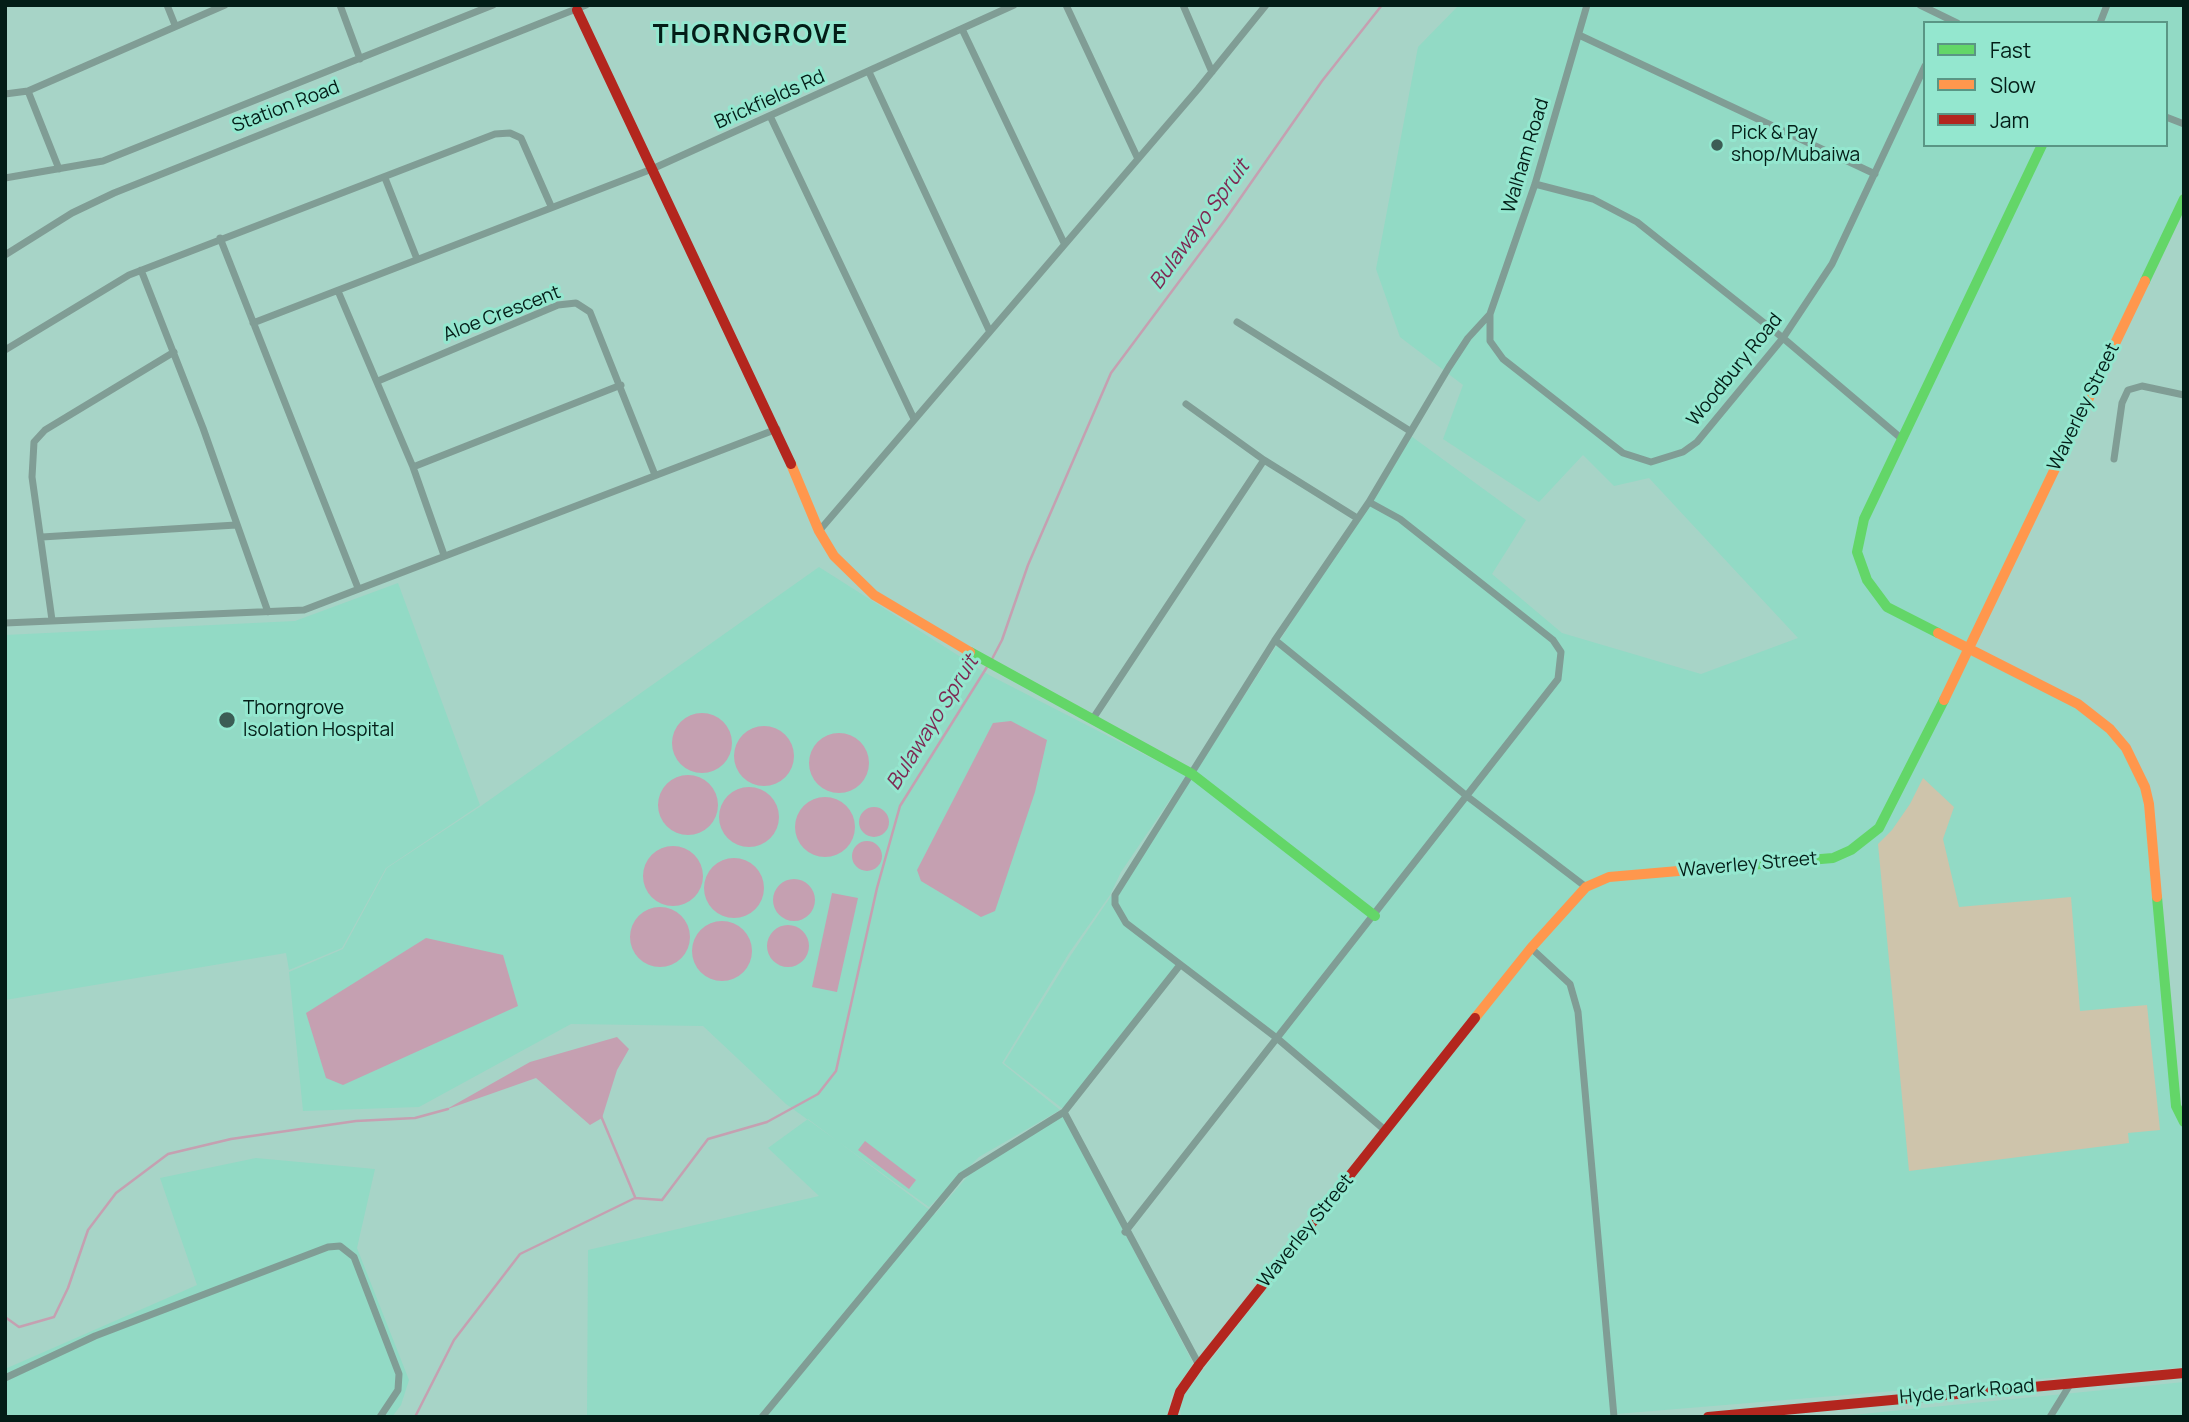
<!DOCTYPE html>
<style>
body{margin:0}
#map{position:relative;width:2189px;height:1422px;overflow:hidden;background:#a7d4c7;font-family:Manrope,sans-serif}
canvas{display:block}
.frame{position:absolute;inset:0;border:7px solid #031d17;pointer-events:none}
.legend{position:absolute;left:1923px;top:21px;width:245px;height:126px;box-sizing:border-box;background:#94e7cf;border:2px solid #5a9685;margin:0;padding:9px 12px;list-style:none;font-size:21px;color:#031d17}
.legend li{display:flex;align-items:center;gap:14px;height:35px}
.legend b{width:35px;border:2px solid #5a9685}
</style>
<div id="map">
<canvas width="2189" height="1422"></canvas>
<div class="frame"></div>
<ul class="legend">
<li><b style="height:9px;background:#63d668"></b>Fast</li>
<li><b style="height:9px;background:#ff974d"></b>Slow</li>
<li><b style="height:9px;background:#b3261e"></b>Jam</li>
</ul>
</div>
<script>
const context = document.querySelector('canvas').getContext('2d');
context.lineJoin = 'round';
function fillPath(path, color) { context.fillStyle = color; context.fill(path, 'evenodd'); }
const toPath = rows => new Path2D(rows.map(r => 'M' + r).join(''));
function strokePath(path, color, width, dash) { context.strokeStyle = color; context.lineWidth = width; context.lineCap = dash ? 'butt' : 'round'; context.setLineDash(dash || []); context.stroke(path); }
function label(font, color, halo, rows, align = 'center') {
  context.font = font + ' Manrope,sans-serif'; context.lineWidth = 6; context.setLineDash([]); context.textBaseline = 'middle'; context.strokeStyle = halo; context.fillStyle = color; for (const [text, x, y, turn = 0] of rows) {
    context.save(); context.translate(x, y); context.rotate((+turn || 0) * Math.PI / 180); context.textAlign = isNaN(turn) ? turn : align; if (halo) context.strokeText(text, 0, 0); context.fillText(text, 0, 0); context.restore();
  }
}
fillPath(toPath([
 [1459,5,2184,5,2184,188,1966,651,2055,694,2102,725,2119,746,2142,787,2174,1106,2184,1125,2184,1367,1580,1417,1181,1417,1179,1401,1388,1132,1180,965,1063,1109,1004,1063,1071,955,1194,774,1411,436,1526,520,1492,574,1562,633,1701,674,1798,638,1649,478,1614,486,1583,455,1539,502,1443,439,1463,385,1400,337,1376,269,1418,47],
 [1925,23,2166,23,2166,145,1925,145],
 [819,567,989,675,1186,776,1121,872,1110,895,1069,953,1002,1063,1060,1110,979,1157,929,1207,786,1104,703,1026,571,1024,419,1107,303,1111,289,972,343,949,387,868,481,806],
 [398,583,480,805,386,868,342,948,289,970,286,953,5,1000,5,635,295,621],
 [1063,1115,1193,1363,1171,1397,1167,1417,587,1417,588,1250,819,1196,768,1148,808,1119,935,1214,973,1170],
 [256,1158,375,1169,357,1248,409,1380,401,1405,392,1417,5,1417,5,1369,197,1285,160,1178],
 [2184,1382,2184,1417,1832,1417]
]), '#92dac5');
fillPath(toPath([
 [1923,778,1954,807,1943,839,1959,907,2071,897,2080,1011,2147,1005,2160,1130,2128,1133,2129,1143,1909,1171,1878,844,1892,830,1910,804]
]), '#cec4ab');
fillPath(toPath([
 '672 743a30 30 0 1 1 60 0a30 30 0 1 1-60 0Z',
 [1011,721,1047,740,1035,792,995,911,981,917,921,881,917,870,993,723],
 '734 756a30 30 0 1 1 60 0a30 30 0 1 1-60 0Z',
 '809 763a30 30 0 1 1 60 0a30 30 0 1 1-60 0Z',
 '658 805a30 30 0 1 1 60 0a30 30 0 1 1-60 0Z',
 '719 817a30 30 0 1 1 60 0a30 30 0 1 1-60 0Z',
 '795 827a30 30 0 1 1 60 0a30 30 0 1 1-60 0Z',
 '859 822a15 15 0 1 1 30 0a15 15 0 1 1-30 0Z',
 '852 856a15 15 0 1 1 30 0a15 15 0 1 1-30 0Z',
 '643 876a30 30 0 1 1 60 0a30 30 0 1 1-60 0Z',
 '704 888a30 30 0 1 1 60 0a30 30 0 1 1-60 0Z',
 '773 900a21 21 0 1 1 42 0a21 21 0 1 1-42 0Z',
 [832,893,858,898,837,992,812,987],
 '630 937a30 30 0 1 1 60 0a30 30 0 1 1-60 0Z',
 '692 951a30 30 0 1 1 60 0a30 30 0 1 1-60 0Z',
 '767 946a21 21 0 1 1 42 0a21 21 0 1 1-42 0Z',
 [426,938,503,955,518,1006,343,1085,326,1078,306,1013],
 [617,1037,629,1049,617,1070,602,1118,590,1125,536,1078,445,1110,530,1062],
 [865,1141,916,1180,909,1189,858,1150]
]), '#c5a0b1');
strokePath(toPath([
 [991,661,1002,640,1028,565,1111,373,1225,220,1322,81,1382,5],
 [601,1116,635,1197],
 [5,1317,19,1327,54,1317,68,1288,88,1230,116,1193,168,1154,231,1139,356,1121,415,1118,448,1109],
 [415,1417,454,1340,520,1254,635,1198,662,1200,708,1139,767,1122,818,1094,836,1071,877,888,900,806,987,667]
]), '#c5a0b1', 2.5);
strokePath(toPath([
 [167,5,175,25],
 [340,5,360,59],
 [1066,5,1138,159],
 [1183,5,1212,72],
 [1587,5,1535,184,1490,314,1490,341,1503,359,1623,453,1651,462,1683,452,1697,442,1783,338,1832,264,1925,66],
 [1920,5,1957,23],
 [2100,23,2107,5],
 [962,29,1064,243],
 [1579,35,1875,174],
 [869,72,989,330],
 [28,91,59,169],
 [5,94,28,91,225,5],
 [2166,117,2184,124],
 [771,118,914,419],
 [5,178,103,161,493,5],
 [385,178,417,259],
 [1535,184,1593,199,1637,222,1783,338,1902,439],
 [220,238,358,588],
 [5,255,72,213,114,193,586,5],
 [141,270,203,428,268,612],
 [338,291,413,467,444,555],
 [1237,322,1410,431],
 [253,323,652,169,1014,5],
 [5,350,129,275,495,134,510,133,521,138,551,206],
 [378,381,558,305,576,303,590,312,655,475],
 [1186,404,1264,460,1357,518],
 [2114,459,2122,403,2128,390,2142,386,2184,395],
 [413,467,621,385],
 [819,531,1198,89,1266,5],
 [42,537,236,525],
 [52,620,32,477,34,442,45,430,174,352],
 [5,623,304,610,777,429],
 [1275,640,1468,797,1586,887],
 [1092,720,1264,460],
 [1531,948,1570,984,1578,1012,1614,1417],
 [1064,1112,1199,1365],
 [1386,1131,1278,1039,1126,923,1115,904,1115,895,1275,640,1369,502,1449,367,1468,338,1490,314],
 [1125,1232,1558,679,1561,652,1553,640,1400,519,1369,502],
 [5,1378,95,1336,328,1247,340,1246,354,1257,399,1374,398,1390,380,1417],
 [762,1417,961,1176,1064,1112,1180,965],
 [2050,1417,2071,1383]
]), '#809d95', 7);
strokePath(toPath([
 [2145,281,2184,199],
 [1938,633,1887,607,1867,580,1857,552,1864,519,2042,145],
 [970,652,1192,774,1375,916],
 [1713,868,1833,858,1851,850,1879,828,1944,700],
 [2157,897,2176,1106,2184,1122]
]), '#63d668', 10);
strokePath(toPath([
 [791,464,819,531,834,556,874,595,970,652],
 [1938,633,2078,704,2110,729,2126,748,2145,787,2149,804,2157,897],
 [1944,700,2145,281],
 [1475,1018,1531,948,1586,887,1609,877,1713,868]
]), '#ff974d', 10);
strokePath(toPath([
 [577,10,791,464],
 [1172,1417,1180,1392,1199,1365,1475,1018],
 [1708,1417,2184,1373]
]), '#b3261e', 10);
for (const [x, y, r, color] of [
 [1717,145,7,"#3c5d55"],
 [227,720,9,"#3c5d55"]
]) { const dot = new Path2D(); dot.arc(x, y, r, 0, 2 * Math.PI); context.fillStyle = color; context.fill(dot); strokePath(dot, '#94e7cf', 2.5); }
label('19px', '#031d17', '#94e7cf', [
 ["Brickfields Rd",770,100,-24],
 ["Station Road",286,107,-21],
 ["Walham Road",1526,156,-73],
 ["Aloe Crescent",502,314,-21],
 ["Woodbury Road",1735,370,-51],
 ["Waverley Street",2084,407,-64],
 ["Waverley Street",1748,865,-5],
 ["Waverley Street",1306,1231,-51],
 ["Hyde Park Road",1967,1392,-5]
]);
label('19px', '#031d17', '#94e7cf', [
 ["Pick & Pay",1731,134],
 ["shop/Mubaiwa",1731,156],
 ["Thorngrove",243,709],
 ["Isolation Hospital",243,731]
], 'left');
label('italic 21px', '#7e2953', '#94e7cf', [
 ["Bulawayo Spruit",1200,225,-54],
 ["Bulawayo Spruit",933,723,-58]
]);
context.letterSpacing = '2px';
label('bold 26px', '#031d17', '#94e7cf', [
 ["THORNGROVE",751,36]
]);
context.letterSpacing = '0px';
</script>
